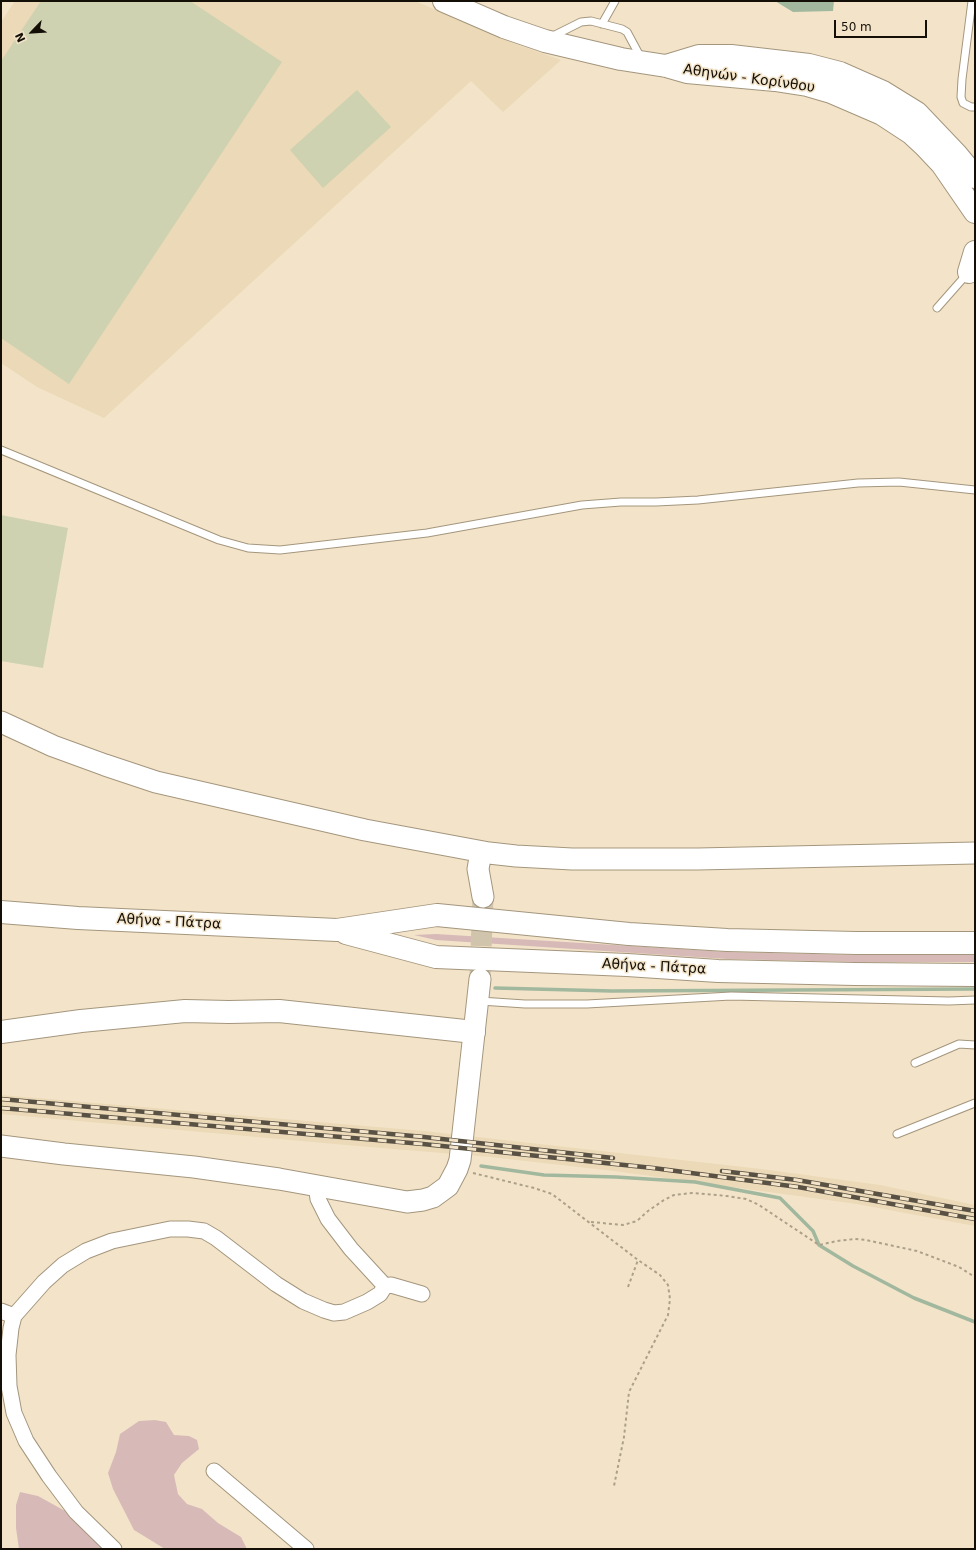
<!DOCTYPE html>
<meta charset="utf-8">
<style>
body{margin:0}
#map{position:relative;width:976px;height:1550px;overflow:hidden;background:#f3e4c9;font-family:"DejaVu Sans",sans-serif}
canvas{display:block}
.frame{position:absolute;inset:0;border:2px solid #130e06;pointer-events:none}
.north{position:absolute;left:12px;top:12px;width:40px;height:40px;-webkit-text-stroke:3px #f3e4c9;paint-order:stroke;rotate:245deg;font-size:11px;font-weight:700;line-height:16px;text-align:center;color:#130e06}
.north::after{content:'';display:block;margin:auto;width:14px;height:18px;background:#130e06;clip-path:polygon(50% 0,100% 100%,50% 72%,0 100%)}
.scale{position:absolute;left:834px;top:20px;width:93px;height:18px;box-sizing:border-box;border:2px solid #130e06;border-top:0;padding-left:5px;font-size:12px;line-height:14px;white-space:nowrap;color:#130e06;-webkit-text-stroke:3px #f3e4c9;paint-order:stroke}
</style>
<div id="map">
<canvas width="976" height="1550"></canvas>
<div class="frame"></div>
<div class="north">N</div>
<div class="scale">50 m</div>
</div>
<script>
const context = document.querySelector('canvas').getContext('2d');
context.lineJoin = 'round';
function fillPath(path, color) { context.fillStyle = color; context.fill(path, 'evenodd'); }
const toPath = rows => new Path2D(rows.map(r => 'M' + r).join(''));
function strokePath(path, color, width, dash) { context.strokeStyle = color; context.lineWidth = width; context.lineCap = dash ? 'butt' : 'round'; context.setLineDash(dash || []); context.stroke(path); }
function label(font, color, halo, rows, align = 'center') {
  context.font = font + ' "DejaVu Sans",sans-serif'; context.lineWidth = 3; context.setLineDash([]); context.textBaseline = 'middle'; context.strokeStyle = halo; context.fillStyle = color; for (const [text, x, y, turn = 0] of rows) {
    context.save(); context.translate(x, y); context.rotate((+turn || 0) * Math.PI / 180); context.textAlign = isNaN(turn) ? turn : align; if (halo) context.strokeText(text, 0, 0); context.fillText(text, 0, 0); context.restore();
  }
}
fillPath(toPath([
 [15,1,415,1,518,45,561,60,503,112,471,81,104,418,37,387,1,363,1,22],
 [1,1095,424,1131,761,1169,880,1185,975,1205,975,1226,857,1204,614,1171,490,1157,346,1145,1,1114]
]), '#ebd9b7');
fillPath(toPath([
 [436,934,728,952,857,955,975,955,975,962,856,962,727,959,436,940,414,935],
 [155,1420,166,1422,174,1435,189,1436,197,1440,199,1449,182,1463,174,1475,178,1494,187,1504,202,1509,218,1523,241,1537,247,1549,165,1549,134,1530,113,1489,108,1473,116,1452,120,1434,139,1421],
 [20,1492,38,1496,67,1512,104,1549,19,1549,16,1528,16,1505]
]), '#d7bab8');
fillPath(toPath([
 [775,1,834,1,833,11,793,12]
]), '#a1b89e');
strokePath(toPath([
 [495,988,612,991,975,989],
 [481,1166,544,1175,616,1177,695,1182,780,1198,813,1231,819,1245,853,1266,914,1298,975,1322]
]), '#a1b89e', 3.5);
fillPath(toPath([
 [41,1,190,1,282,62,69,384,1,338,1,61],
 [357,90,391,127,323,188,290,150],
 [1,515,68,528,43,668,1,661]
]), '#ced2b0');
strokePath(toPath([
 [480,977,483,897]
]), '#d1c4ac', 21, [21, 10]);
const lane = toPath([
 [972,1,962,79,961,97,963,103,971,107,975,107],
 [602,24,615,1],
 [551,37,581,22,591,21,622,29,627,32,641,58],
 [937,308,967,274],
 [1,450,219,540,248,548,280,550,427,533,582,505,621,502,656,502,698,500,858,483,899,482,975,490],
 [480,1001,525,1004,587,1004,731,996,949,1001,975,1000],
 [915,1063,959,1044,975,1045],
 [897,1134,975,1103]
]);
const street = toPath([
 [316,1185,318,1199,328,1219,351,1249,385,1286],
 [1,1311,14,1316,11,1328,8,1355,9,1386,14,1413,26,1441,49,1476,76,1512,114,1549],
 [14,1316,44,1282,63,1265,86,1251,112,1241,170,1229,188,1229,204,1231,216,1238,276,1284,303,1301,324,1310,334,1313,344,1312,367,1302,380,1294,385,1286,391,1285,422,1294],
 [214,1471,306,1549]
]);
const secondary = toPath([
 [1,722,53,746,105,765,156,782,365,830,489,853,516,856,572,859,698,859,975,853],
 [481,852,478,869,483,897],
 [1,1146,64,1154,194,1167,279,1179,407,1202,423,1200,433,1197,448,1186,457,1169,460,1160,480,979]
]);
const primary = toPath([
 [444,1,504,27,545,41,621,59,666,66,687,72,775,80,807,85,831,92,882,114,911,133,925,146,942,164,975,212],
 [666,66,699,56,731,56,809,65,840,73,883,92,917,113,956,154,975,177],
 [969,272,975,252]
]);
const highway = toPath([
 [1,912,78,918,337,930,437,915,629,934,727,940,856,943,975,943],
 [346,933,436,957,627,965,718,971,855,974,975,975],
 [1,1032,81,1021,185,1011,229,1012,279,1011,474,1032]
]);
strokePath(lane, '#a4967d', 9);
strokePath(street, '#a4967d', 17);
strokePath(secondary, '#a4967d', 23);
strokePath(primary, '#a4967d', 24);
strokePath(highway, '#a4967d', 24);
strokePath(toPath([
 [473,1173,534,1188,552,1194,638,1260,660,1275,668,1285,670,1299,668,1315,629,1392,624,1437,614,1486],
 [591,1222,623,1225,637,1221,648,1211,664,1200,674,1195,692,1193,727,1196,746,1199,759,1205,819,1245,837,1241,855,1239,866,1240,917,1251,959,1267,975,1277],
 [628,1287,638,1260]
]), '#aca08b', 2, [3, 3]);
strokePath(lane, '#fff', 7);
strokePath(street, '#fff', 15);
strokePath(secondary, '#fff', 21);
strokePath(primary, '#fff', 22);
strokePath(highway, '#fff', 22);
const rail = toPath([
 [1,1099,424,1137,613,1158],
 [1,1108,423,1144,653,1168,798,1187,975,1219],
 [722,1171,797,1180,975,1211]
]);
strokePath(rail, '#595143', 4.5);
strokePath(rail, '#f3e4c9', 3, [9]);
label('14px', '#130e06', '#f3e4c9', [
 ["Αθηνών - Κορίνθου",749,79,8],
 ["Αθήνα - Πάτρα",169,922,3],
 ["Αθήνα - Πάτρα",654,967,3]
]);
</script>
